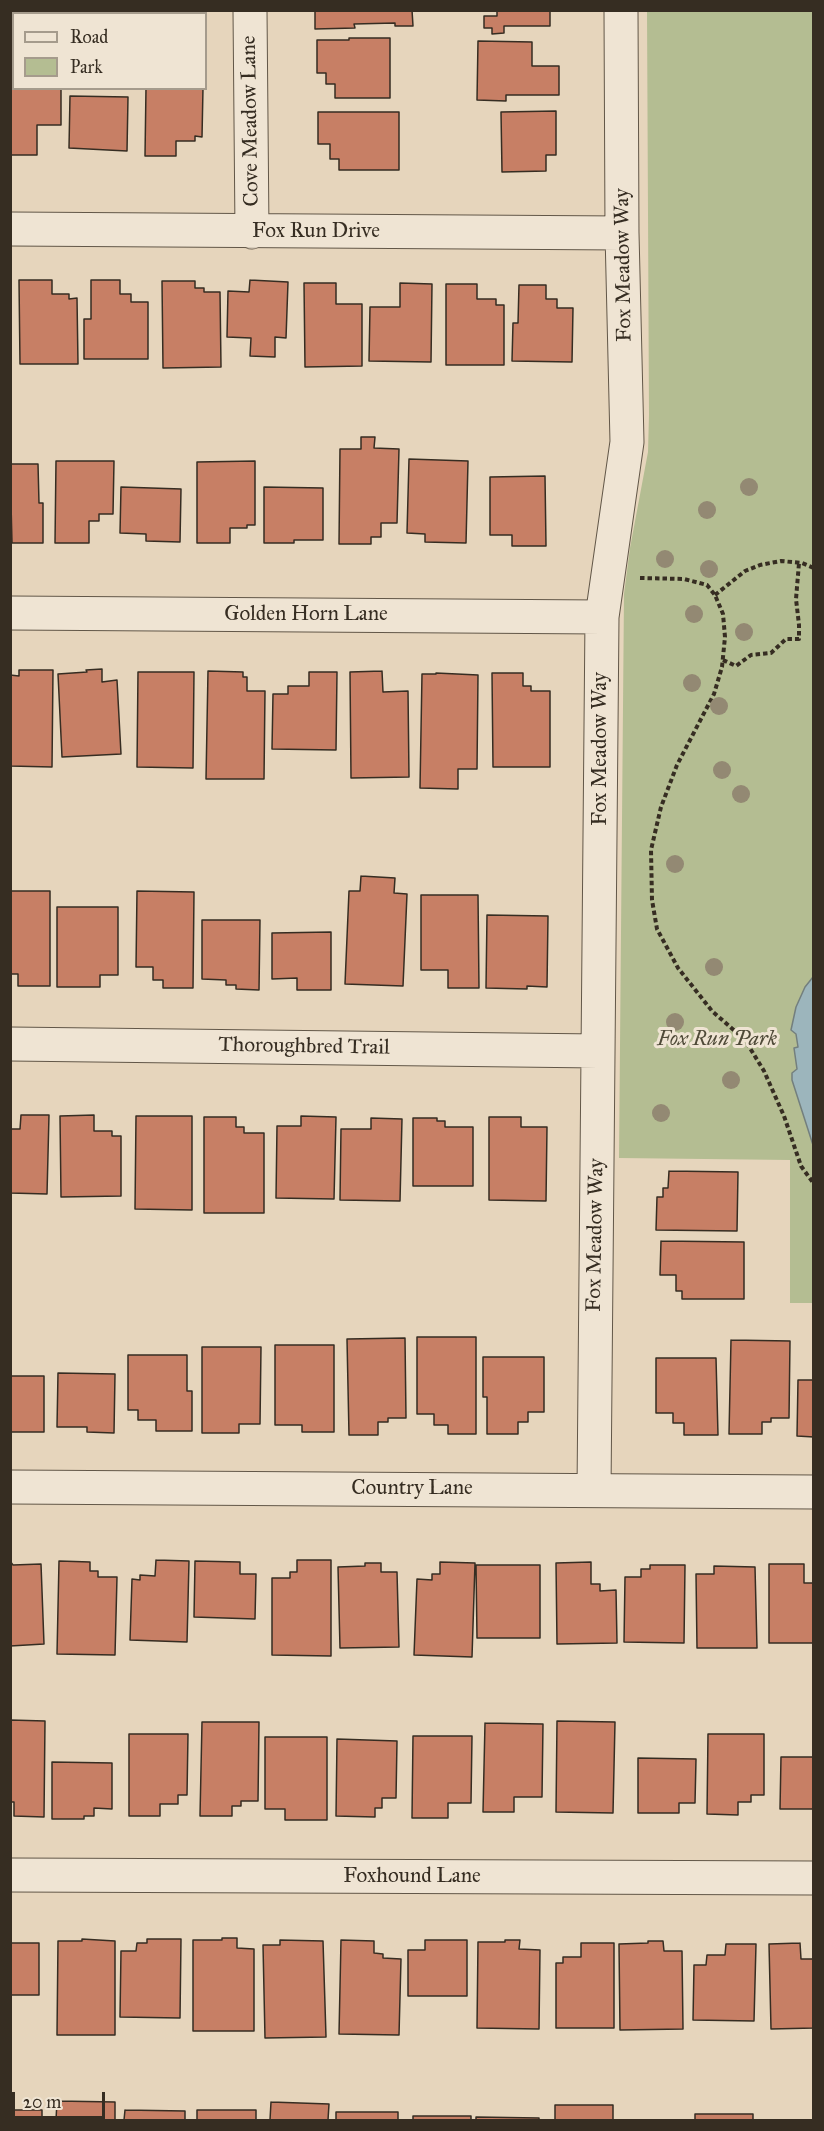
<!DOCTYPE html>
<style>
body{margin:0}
#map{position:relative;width:824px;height:2131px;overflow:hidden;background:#e6d5bc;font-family:"IM FELL Great Primer",serif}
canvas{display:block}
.frame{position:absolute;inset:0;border:12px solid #362d22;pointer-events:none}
.legend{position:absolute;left:12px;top:12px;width:195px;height:78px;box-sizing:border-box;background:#efe4d3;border:2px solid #a59b8c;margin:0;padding:8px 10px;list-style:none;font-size:18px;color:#362d22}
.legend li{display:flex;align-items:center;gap:12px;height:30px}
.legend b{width:30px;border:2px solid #a59b8c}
.scale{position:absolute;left:12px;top:2092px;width:93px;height:27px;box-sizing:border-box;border:3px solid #362d22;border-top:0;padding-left:8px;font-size:18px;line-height:21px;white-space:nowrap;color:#362d22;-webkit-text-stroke:4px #efe4d3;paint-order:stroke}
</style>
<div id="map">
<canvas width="824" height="2131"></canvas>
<div class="frame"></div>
<ul class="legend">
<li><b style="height:8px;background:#efe4d3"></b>Road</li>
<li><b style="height:16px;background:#b4bd92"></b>Park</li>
</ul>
<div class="scale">20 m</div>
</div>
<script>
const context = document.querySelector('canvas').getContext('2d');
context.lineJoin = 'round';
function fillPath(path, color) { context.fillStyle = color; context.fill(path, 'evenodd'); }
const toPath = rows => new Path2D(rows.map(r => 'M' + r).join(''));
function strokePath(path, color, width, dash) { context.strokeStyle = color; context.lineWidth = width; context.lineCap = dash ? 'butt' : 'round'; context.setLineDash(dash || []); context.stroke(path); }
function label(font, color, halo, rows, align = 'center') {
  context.font = font + ' "IM FELL Great Primer",serif'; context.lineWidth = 6; context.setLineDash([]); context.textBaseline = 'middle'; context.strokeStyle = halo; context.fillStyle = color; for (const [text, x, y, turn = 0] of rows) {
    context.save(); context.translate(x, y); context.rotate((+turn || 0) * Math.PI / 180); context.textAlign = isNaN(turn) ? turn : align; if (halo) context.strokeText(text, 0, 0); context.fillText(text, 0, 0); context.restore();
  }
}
fillPath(toPath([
 [647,11,813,11,813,1303,790,1303,790,1160,619,1158,624,594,630,548,648,452,649,415]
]), '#b4bd92');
const water = toPath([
 [813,977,813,1145,792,1080,792,1073,797,1069,794,1048,798,1047,796,1034,791,1030,796,1007,805,987,813,977]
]);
fillPath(water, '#9cb5bc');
strokePath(water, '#737f7e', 1.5);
const building = toPath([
 [315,10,412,10,413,26,395,26,395,23,354,24,355,28,315,29,315,10],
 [497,10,550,10,550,26,504,26,504,33,492,34,492,28,484,28,484,16,497,16,497,10],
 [349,38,390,38,390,98,335,98,335,84,326,84,326,73,317,73,317,40,349,40,349,38],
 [478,41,532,42,532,66,559,66,559,95,506,95,506,101,477,100,478,41],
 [10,71,14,71,14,88,61,88,61,125,37,125,37,155,10,155,10,71],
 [146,88,203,88,202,137,195,136,195,141,176,141,176,156,145,156,146,88],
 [70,96,128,97,127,151,69,148,70,96],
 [556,111,556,155,546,155,546,171,502,172,501,112,556,111],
 [318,112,399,112,399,170,339,170,339,159,330,159,330,144,318,144,318,112],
 [19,280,52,280,52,294,69,294,69,299,77,298,78,364,20,364,19,280],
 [91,280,120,280,120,294,131,294,131,302,148,302,148,359,84,359,84,319,91,319,91,280],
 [250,280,288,282,286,338,275,337,275,357,250,356,251,338,227,337,228,291,249,292,250,280],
 [162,281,195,281,195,288,204,288,204,292,220,292,221,367,163,368,162,281],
 [304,283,336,283,336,304,362,304,362,366,305,367,304,283],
 [400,283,432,284,431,362,369,361,370,307,400,307,400,283],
 [446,284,477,284,477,299,496,299,496,305,504,305,504,365,446,365,446,284],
 [519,285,546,285,546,299,557,299,557,308,573,308,572,362,512,361,513,323,518,323,519,285],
 [361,437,375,437,374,448,399,449,397,523,381,523,381,537,371,537,371,544,339,544,340,449,361,449,361,437],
 [409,459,468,461,466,543,425,542,425,534,407,533,409,459],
 [56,461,114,461,113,514,99,514,99,521,89,521,89,543,55,543,56,461],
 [255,461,255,525,247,525,247,528,230,528,230,543,197,543,197,462,255,461],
 [10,464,38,464,39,503,43,503,43,543,12,543,10,464],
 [545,476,546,546,512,546,512,535,490,535,490,477,545,476],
 [121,487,181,489,180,542,146,541,146,534,120,533,121,487],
 [264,487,323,488,323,540,294,540,294,543,264,543,264,487],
 [102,669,102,682,117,680,121,754,62,757,58,674,87,672,86,670,102,669],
 [19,670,53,670,52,767,10,766,10,675,19,676,19,670],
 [208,671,243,672,243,677,247,677,247,691,265,691,264,779,206,779,208,671],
 [382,671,383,692,408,691,409,777,351,778,350,672,382,671],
 [138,672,194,672,193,768,137,767,138,672],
 [309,672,337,672,336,750,272,749,273,694,288,694,288,686,309,686,309,672],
 [436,673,478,675,477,769,458,769,458,789,420,788,422,674,436,674,436,673],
 [492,673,523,673,523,686,531,686,531,691,550,691,550,767,493,767,492,673],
 [361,876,395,878,394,893,407,894,403,986,345,984,349,891,360,891,361,876],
 [10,891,50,891,50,986,18,986,18,974,11,974,10,891],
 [137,891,194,892,193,988,163,988,163,980,153,980,153,967,136,967,137,891],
 [421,895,478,895,479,988,448,988,448,970,421,970,421,895],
 [57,907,118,907,118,975,100,975,100,987,57,987,57,907],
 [487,915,548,916,547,987,527,986,527,989,486,988,487,915],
 [202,920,260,920,259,990,236,989,236,985,226,985,226,980,202,979,202,920],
 [331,932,331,990,297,990,297,978,272,979,272,933,331,932],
 [21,1115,49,1115,47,1194,10,1193,10,1129,20,1129,21,1115],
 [94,1115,94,1131,112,1131,112,1136,121,1136,121,1196,61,1197,60,1116,94,1115],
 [136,1116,192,1116,192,1210,135,1209,136,1116],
 [301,1116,336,1117,334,1199,276,1198,277,1126,301,1126,301,1116],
 [204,1117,236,1117,236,1127,244,1127,244,1133,264,1133,264,1213,204,1213,204,1117],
 [489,1117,521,1117,521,1127,547,1127,546,1201,489,1200,489,1117],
 [371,1118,402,1119,400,1201,340,1200,341,1129,371,1129,371,1118],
 [413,1118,437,1118,437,1121,445,1121,445,1127,473,1127,473,1186,413,1186,413,1118],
 [669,1171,738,1172,737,1231,656,1230,657,1197,663,1197,663,1188,668,1188,669,1171],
 [661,1241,744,1242,744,1299,682,1299,682,1291,676,1291,676,1275,660,1275,661,1241],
 [417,1337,476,1337,476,1434,448,1434,448,1425,434,1425,434,1414,417,1414,417,1337],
 [405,1338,406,1418,388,1418,388,1422,378,1422,378,1435,349,1435,347,1339,405,1338],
 [731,1340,790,1341,789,1418,771,1418,771,1422,762,1422,762,1434,729,1434,731,1340],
 [275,1345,334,1345,334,1432,302,1432,302,1425,275,1425,275,1345],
 [202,1347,261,1347,260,1424,239,1424,239,1433,202,1433,202,1347],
 [128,1355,187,1355,187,1391,192,1391,192,1431,156,1431,156,1420,138,1420,138,1410,128,1410,128,1355],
 [483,1357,544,1357,544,1412,528,1412,528,1422,518,1422,518,1434,487,1434,487,1397,483,1397,483,1357],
 [656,1358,716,1358,718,1435,684,1435,684,1423,673,1423,673,1413,656,1413,656,1358],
 [58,1373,115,1374,114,1433,87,1432,87,1427,57,1427,58,1373],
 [10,1376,44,1376,44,1432,10,1432,10,1376],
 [798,1380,814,1380,814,1437,797,1436,798,1380],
 [156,1560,189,1561,187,1642,130,1640,132,1579,140,1580,140,1575,155,1576,156,1560],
 [297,1560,331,1560,331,1656,272,1655,272,1578,290,1578,290,1572,297,1572,297,1560],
 [10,1561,13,1565,41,1564,44,1644,10,1646,10,1561],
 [59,1561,90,1562,90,1571,98,1571,98,1577,117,1577,115,1655,57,1654,59,1561],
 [195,1561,240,1562,240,1574,256,1574,255,1619,194,1617,195,1561],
 [440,1562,475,1563,472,1657,414,1655,417,1579,432,1580,432,1574,440,1574,440,1562],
 [591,1562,591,1584,600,1584,600,1591,616,1590,617,1643,557,1644,556,1563,591,1562],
 [365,1563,381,1563,381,1572,397,1572,399,1647,340,1648,338,1567,365,1566,365,1563],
 [769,1564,804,1564,804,1583,814,1583,814,1643,769,1643,769,1564],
 [476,1565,540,1565,540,1638,477,1638,476,1565],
 [650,1565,685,1565,684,1643,624,1642,625,1577,641,1577,641,1569,650,1569,650,1565],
 [714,1566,755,1567,757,1648,697,1648,696,1574,714,1574,714,1566],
 [10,1720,45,1721,44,1817,14,1816,14,1802,10,1802,10,1720],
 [557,1721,615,1722,613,1813,556,1812,557,1721],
 [202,1722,259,1722,258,1801,241,1801,241,1806,232,1806,232,1816,200,1816,202,1722],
 [485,1723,543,1724,542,1797,514,1797,514,1812,483,1812,485,1723],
 [129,1734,188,1734,187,1795,178,1795,178,1804,160,1804,160,1816,129,1816,129,1734],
 [708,1734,764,1734,764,1795,751,1795,751,1802,738,1802,738,1815,707,1814,708,1734],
 [413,1736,472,1736,471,1803,448,1803,448,1818,412,1818,413,1736],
 [265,1737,327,1737,327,1820,285,1820,285,1809,265,1809,265,1737],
 [337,1739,397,1741,396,1798,382,1798,382,1808,375,1808,375,1817,336,1816,337,1739],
 [781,1757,814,1757,814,1809,780,1809,781,1757],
 [638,1758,696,1759,695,1803,679,1803,679,1813,638,1813,638,1758],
 [52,1762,112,1763,112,1809,94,1808,94,1816,84,1816,84,1819,52,1819,52,1762],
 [10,1937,11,1943,39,1943,39,1995,10,1995,10,1937],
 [222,1938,237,1938,237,1948,254,1949,254,2031,193,2031,193,1940,222,1940,222,1938],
 [82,1939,115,1941,115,2035,57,2035,58,1941,82,1941,82,1939],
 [147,1939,181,1939,180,2018,120,2017,121,1951,136,1951,137,1943,147,1943,147,1939],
 [280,1940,323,1941,326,2037,265,2038,263,1945,280,1945,280,1940],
 [341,1940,374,1941,374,1953,383,1954,383,1958,401,1959,399,2035,339,2034,341,1940],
 [425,1940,467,1940,467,1996,408,1996,408,1950,425,1950,425,1940],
 [505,1940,520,1940,519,1949,540,1950,539,2029,477,2028,478,1942,505,1942,505,1940],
 [648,1941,663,1941,664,1951,682,1951,683,2029,620,2030,619,1944,648,1943,648,1941],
 [581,1943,614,1943,614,2028,556,2028,556,1963,563,1963,563,1957,581,1957,581,1943],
 [800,1943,801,1959,814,1959,814,2028,771,2029,769,1944,800,1943],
 [726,1944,756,1944,754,2021,693,2020,694,1965,706,1965,707,1955,725,1955,726,1944],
 [57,2101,115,2102,115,2120,56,2120,57,2101],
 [271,2102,329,2104,328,2120,270,2120,271,2102],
 [555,2105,613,2105,613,2120,555,2120,555,2105],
 [10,2110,42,2110,42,2120,10,2120,10,2110],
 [125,2110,185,2111,185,2120,124,2120,125,2110],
 [197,2110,256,2110,256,2120,197,2120,197,2110],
 [336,2112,398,2112,398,2120,336,2120,336,2112],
 [695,2114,753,2114,753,2120,695,2120,695,2114],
 [413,2116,471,2116,471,2120,413,2120,413,2116],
 [476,2117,539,2118,539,2120,476,2120,476,2117]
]);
fillPath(building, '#c77f65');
strokePath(building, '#362d22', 1.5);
const minor = toPath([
 [250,10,252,232],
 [10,229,622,233],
 [10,613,602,617],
 [10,1044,598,1051],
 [10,1487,814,1492],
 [594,1490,602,617,627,442,622,233,621,10],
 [10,1875,814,1878]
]);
strokePath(minor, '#625748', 35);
strokePath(toPath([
 [640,578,684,579,707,585,715,595,723,614,725,637,722,667,714,694,677,765,661,807,651,850,652,900,657,929,678,968,712,1011,745,1040,764,1071,784,1116,801,1166,814,1184],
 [715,595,745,571,760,565,781,561,802,563,814,568],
 [723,660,736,666,751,655,771,653,786,639,799,639,799,625,796,599,799,563]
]), '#362d22', 4, [4.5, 3]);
strokePath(minor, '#efe4d3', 33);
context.fillStyle = '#938973';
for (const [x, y] of [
 [749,487],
 [707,510],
 [665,559],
 [709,569],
 [694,614],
 [744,632],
 [692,683],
 [719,706],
 [722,770],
 [741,794],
 [675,864],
 [714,967],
 [675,1022],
 [731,1080],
 [661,1113]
]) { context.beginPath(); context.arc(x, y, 9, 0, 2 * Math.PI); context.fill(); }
label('21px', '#362d22', '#efe4d3', [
 ["Cove Meadow Lane",251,121,-91],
 ["Fox Run Drive",316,232],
 ["Fox Meadow Way",624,265,-91],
 ["Golden Horn Lane",306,615],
 ["Fox Meadow Way",601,749,-90],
 ["Thoroughbred Trail",304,1047,1],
 ["Fox Meadow Way",596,1235,-89],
 ["Country Lane",412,1489],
 ["Foxhound Lane",412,1877]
]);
label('italic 21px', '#4f4a38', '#efe4d3', [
 ["Fox Run Park",717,1040]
]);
</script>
